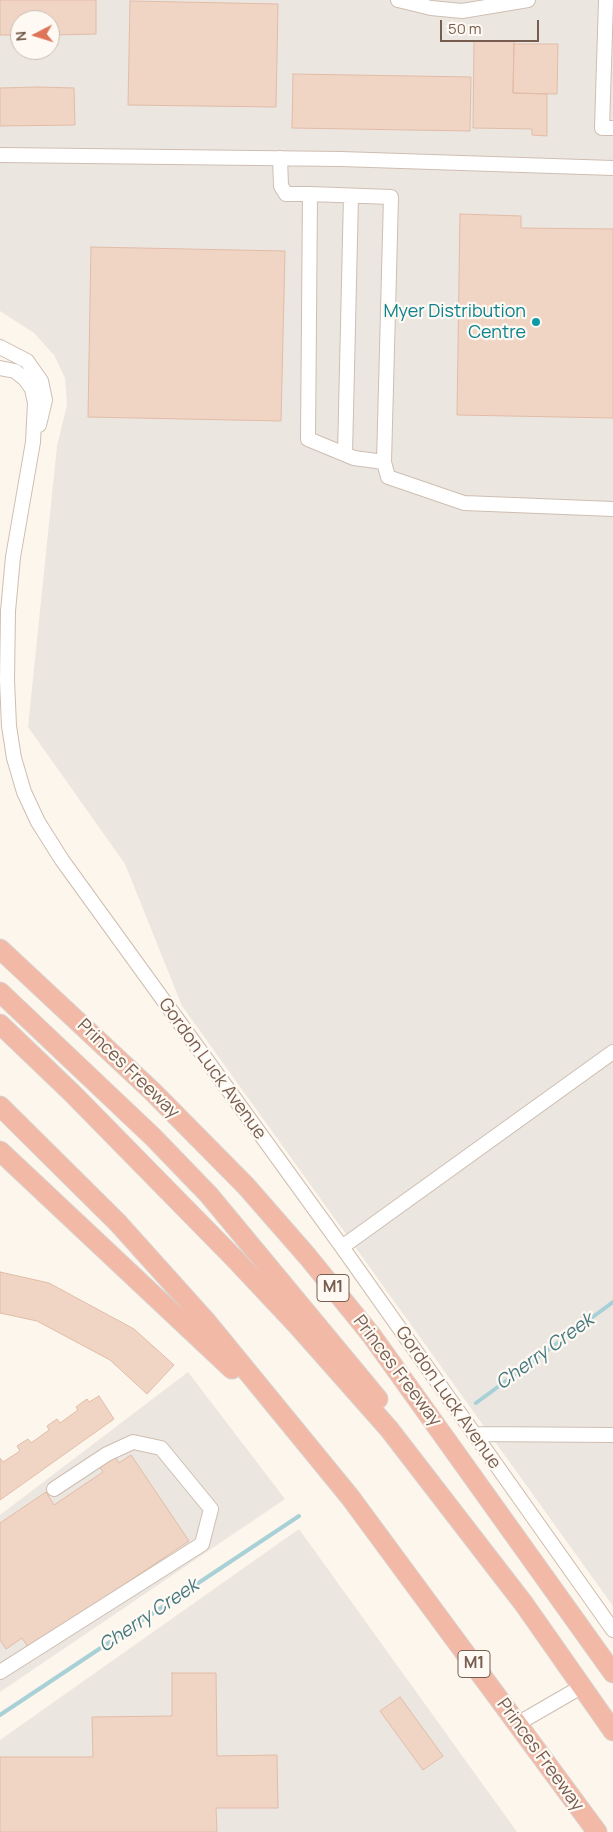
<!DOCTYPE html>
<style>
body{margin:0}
#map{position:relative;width:613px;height:1832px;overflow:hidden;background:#fcf6ed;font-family:Manrope,sans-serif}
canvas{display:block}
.north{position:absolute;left:10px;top:10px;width:50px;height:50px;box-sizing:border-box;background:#fefaf3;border:1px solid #c8bbb1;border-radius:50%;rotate:265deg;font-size:14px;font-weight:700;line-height:20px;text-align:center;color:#775d4f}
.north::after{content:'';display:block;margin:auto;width:18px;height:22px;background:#de7459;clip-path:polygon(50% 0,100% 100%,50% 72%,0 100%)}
.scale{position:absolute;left:440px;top:20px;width:99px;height:22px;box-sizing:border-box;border:2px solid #775d4f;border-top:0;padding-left:6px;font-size:15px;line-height:18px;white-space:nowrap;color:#775d4f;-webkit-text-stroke:4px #fefaf3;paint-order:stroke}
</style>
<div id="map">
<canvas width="613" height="1832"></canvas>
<div class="north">N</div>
<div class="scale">50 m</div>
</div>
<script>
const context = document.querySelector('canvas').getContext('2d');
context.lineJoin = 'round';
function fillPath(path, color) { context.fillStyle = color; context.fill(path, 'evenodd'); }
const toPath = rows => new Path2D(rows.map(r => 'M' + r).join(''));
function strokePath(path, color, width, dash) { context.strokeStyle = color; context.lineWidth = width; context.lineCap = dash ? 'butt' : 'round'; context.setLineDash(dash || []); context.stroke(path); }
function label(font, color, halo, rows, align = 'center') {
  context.font = font + ' Manrope,sans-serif'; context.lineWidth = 4.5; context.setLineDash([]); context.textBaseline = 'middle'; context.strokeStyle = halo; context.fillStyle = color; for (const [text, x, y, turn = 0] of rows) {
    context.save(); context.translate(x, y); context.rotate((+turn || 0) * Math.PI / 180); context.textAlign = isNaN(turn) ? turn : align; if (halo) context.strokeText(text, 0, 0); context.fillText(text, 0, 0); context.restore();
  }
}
fillPath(toPath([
 [0,0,613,0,613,1606,182,1006,125,864,28,727,57,446,67,405,65,378,54,355,34,333,0,311],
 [20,20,50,20,50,50,20,50],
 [188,1372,285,1499,0,1692,0,1515],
 [299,1529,517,1832,0,1832,0,1740]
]), '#ece6e1');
strokePath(toPath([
 [476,1403,613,1302],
 [0,1715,299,1516]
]), '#a8d0d7', 4);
const building = toPath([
 [0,0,96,0,96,34,50,35,50,20,20,20,20,35,0,35,0,0],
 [130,1,278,4,276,107,128,105,130,1],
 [474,41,514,41,513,93,547,94,547,136,532,135,532,129,473,128,474,41],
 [514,44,558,44,557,94,513,93,514,44],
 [293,74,471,77,470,131,292,128,293,74],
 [38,87,74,88,75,125,0,126,0,88,38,87],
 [460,214,521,216,521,228,613,229,613,418,457,415,460,214],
 [91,247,285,251,281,421,88,417,91,247],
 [0,1272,49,1283,134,1329,174,1365,147,1394,110,1360,37,1321,0,1313,0,1272],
 [99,1396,114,1419,0,1500,0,1458,3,1462,20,1451,17,1446,28,1439,31,1443,49,1430,47,1426,57,1419,60,1423,78,1410,76,1407,87,1399,89,1402,99,1396],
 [114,1455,119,1463,131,1455,189,1541,29,1648,22,1638,6,1649,0,1640,0,1523,46,1492,54,1505,103,1472,98,1465,114,1455],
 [172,1673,216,1673,217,1756,277,1755,278,1808,216,1808,217,1832,0,1832,0,1757,93,1757,92,1717,172,1716,172,1673],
 [400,1697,443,1756,423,1770,380,1711,400,1697]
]);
fillPath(building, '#f0d5c5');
strokePath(building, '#e2bca7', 1);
const minor = toPath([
 [398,0,431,8,462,11,528,0],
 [606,0,602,128,613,128],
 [0,155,341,159,613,168],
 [280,158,281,186,286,194,310,194,391,197,384,462,354,458,308,439,310,194],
 [0,347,27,361,41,381,45,400,39,425],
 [0,368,15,371,25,379,32,389,35,403,33,442,13,557,8,611,7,680,9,726,14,758,24,792,38,822,62,860,342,1247,613,1630],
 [345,454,351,196],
 [384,462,388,477,464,503,613,509],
 [342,1247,613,1052],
 [474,1434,613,1435],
 [0,1672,202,1544,211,1509,161,1448,133,1442,107,1454,54,1489],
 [517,1724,581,1687]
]);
const highway = toPath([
 [0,949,152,1091,246,1186,308,1257,372,1336,613,1673],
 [0,992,153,1137,209,1195,378,1399],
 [0,1024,72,1093,234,1258,297,1325,389,1429,524,1604,613,1731],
 [0,1106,118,1223,206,1321,350,1497,597,1832],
 [0,1151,232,1369]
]);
strokePath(minor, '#cebeb1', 16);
strokePath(highway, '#d9d2ce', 21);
strokePath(minor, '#fff', 14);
strokePath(highway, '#f2b9a7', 19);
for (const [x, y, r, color] of [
 [536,322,5,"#0f9aa8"]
]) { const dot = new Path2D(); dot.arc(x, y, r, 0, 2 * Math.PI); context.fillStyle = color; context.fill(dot); strokePath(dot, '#fefaf3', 2); }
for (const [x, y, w] of [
 [333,1288,32],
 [474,1664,32]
]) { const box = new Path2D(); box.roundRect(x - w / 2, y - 13.5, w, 27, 4); context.fillStyle = '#fefaf3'; context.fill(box); strokePath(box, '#775d4f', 1); }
label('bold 16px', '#775d4f', null, [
 ["M1",333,1288],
 ["M1",474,1664]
]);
label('18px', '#0d838f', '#fefaf3', [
 ["Myer Distribution",526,312],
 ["Centre",526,333]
], 'right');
label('18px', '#775d4f', '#fefaf3', [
 ["Princes Freeway",128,1069,44],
 ["Gordon Luck Avenue",212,1069,54],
 ["Princes Freeway",397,1371,53],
 ["Gordon Luck Avenue",448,1398,55],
 ["Princes Freeway",540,1755,54]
]);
label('italic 19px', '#477982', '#fefaf3', [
 ["Cherry Creek",545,1352,-36],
 ["Cherry Creek",149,1616,-34]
]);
</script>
